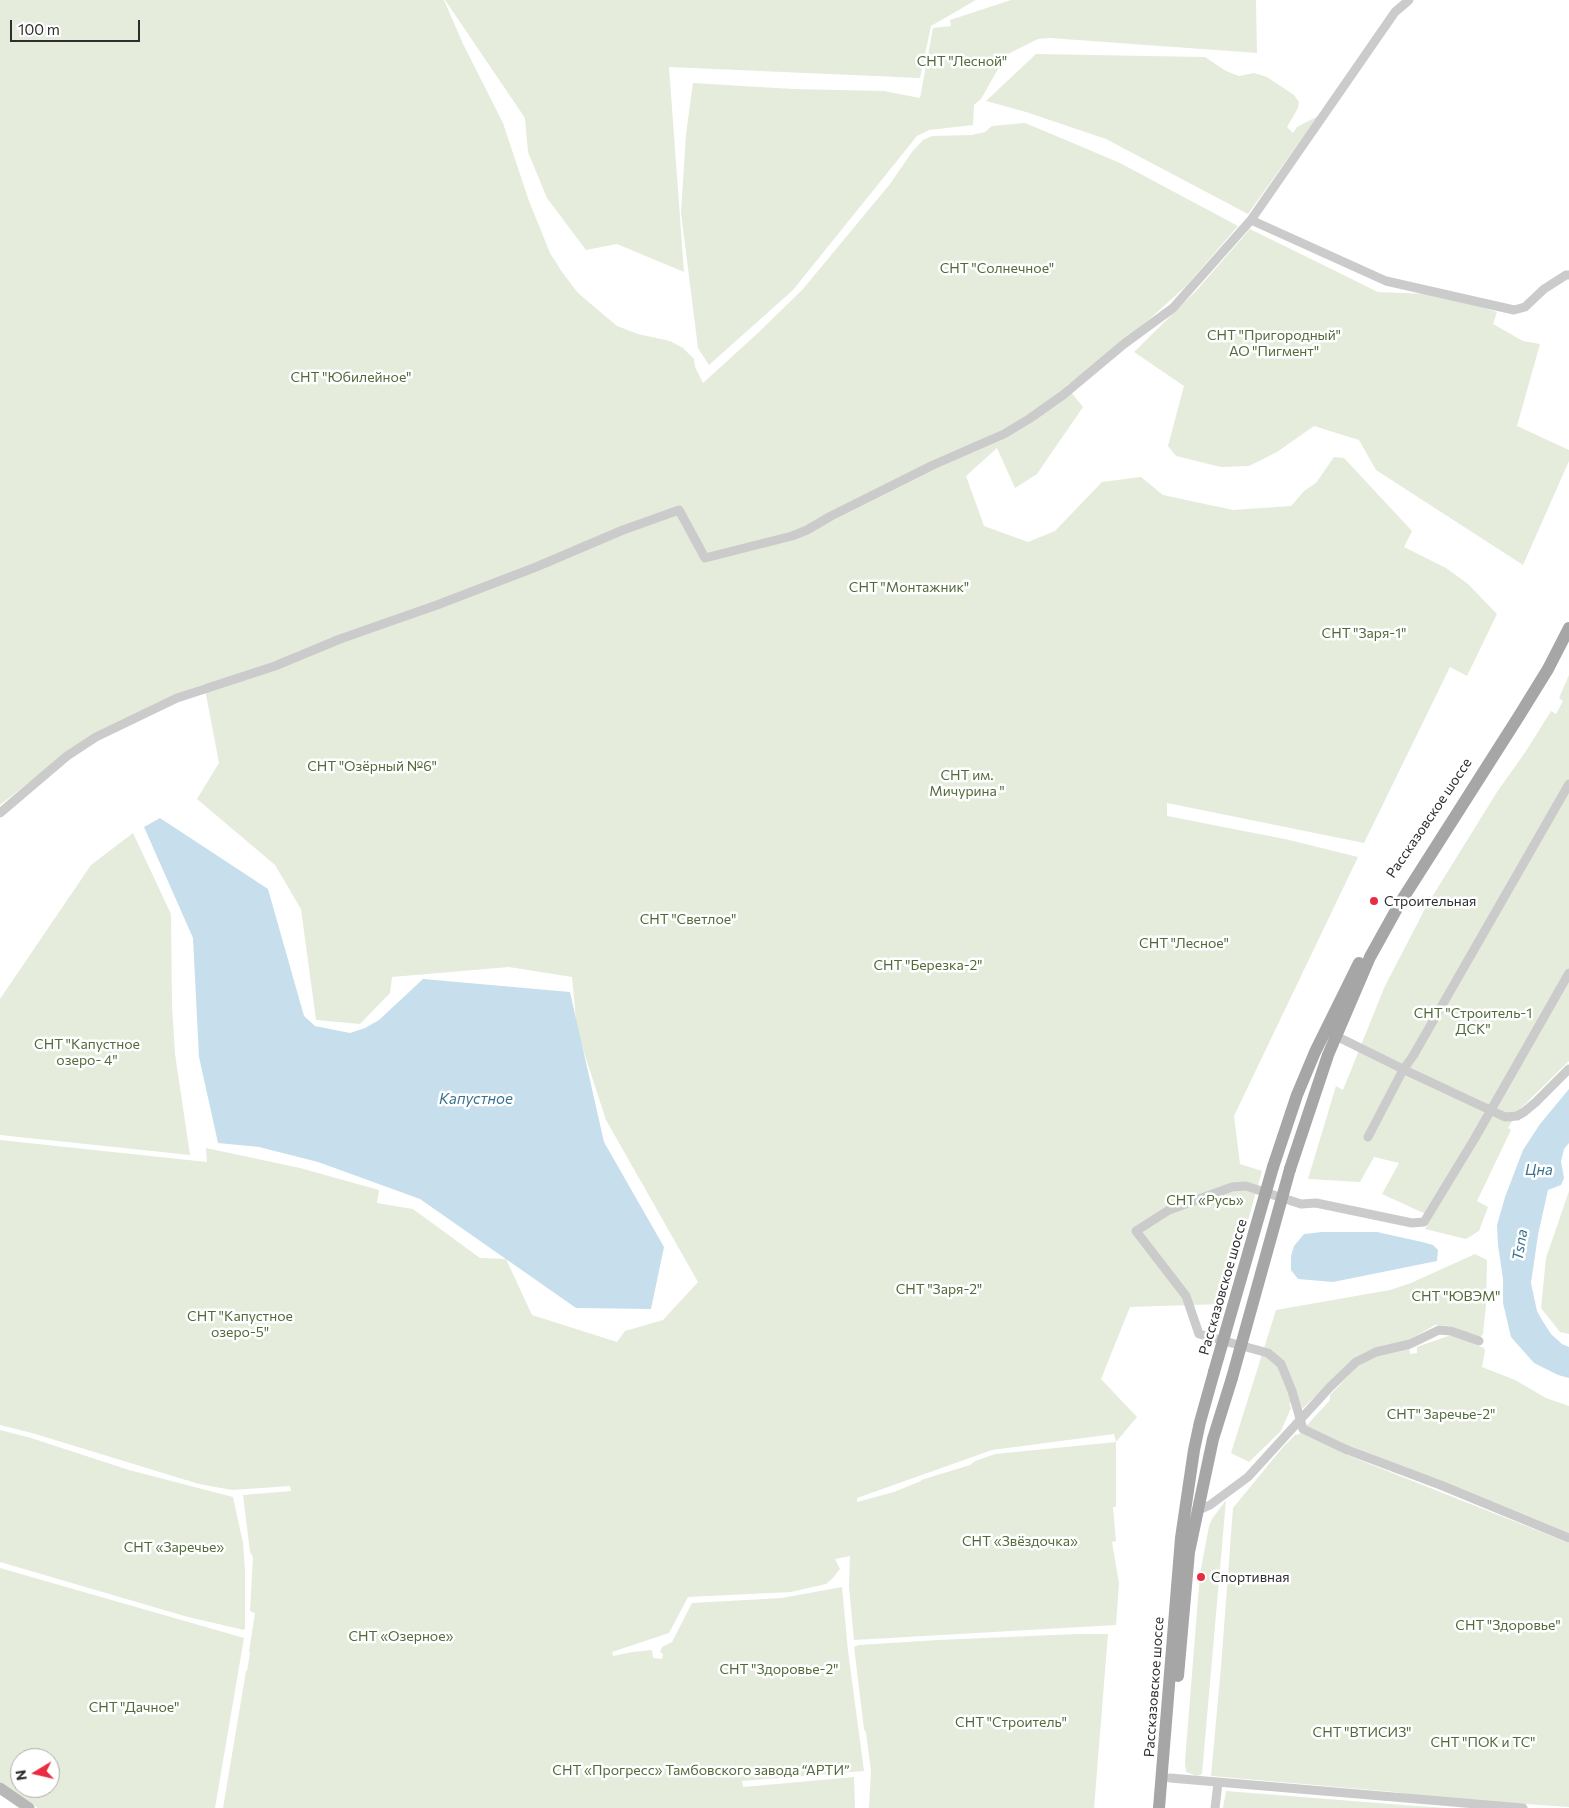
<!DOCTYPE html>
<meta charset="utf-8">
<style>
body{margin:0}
#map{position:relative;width:1569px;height:1808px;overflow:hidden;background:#fff;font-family:Commissioner,sans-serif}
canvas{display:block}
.north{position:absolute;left:10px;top:1748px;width:50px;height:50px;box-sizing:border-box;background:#fff;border:1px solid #ababab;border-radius:50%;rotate:261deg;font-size:14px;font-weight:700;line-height:20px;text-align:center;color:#2e2e2e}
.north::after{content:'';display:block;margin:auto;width:18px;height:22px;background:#e92c41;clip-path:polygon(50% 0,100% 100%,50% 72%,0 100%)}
.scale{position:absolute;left:10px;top:20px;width:130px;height:22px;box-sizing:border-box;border:2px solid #2e2e2e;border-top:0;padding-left:6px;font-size:15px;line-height:18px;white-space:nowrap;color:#2e2e2e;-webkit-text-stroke:4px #fff;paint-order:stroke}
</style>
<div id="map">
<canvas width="1569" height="1808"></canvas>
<div class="north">N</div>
<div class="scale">100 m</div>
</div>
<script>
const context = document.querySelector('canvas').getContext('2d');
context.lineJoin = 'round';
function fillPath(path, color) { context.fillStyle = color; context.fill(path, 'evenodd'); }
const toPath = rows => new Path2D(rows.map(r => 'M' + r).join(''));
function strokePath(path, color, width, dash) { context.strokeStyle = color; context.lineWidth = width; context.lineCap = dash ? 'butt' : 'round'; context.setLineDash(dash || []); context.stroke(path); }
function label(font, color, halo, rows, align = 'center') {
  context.font = font + ' Commissioner,sans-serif'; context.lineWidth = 5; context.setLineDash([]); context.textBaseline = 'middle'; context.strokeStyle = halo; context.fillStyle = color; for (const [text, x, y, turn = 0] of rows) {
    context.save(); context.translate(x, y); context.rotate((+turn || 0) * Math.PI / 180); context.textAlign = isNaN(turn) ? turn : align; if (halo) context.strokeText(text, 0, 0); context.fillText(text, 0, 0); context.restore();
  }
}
fillPath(toPath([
 [0,0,444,0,463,44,503,123,529,201,550,253,562,272,578,293,617,326,638,334,670,341,683,348,694,359,695,367,703,383,759,332,803,289,890,184,912,152,923,140,932,136,972,135,985,132,992,126,1025,123,1061,138,1120,163,1238,226,1186,286,1121,345,1066,386,1083,407,1037,474,1015,488,997,448,966,476,984,526,1028,542,1055,531,1102,482,1141,477,1163,495,1233,510,1291,506,1304,491,1316,483,1334,457,1344,458,1412,531,1404,547,1446,568,1468,584,1497,614,1467,676,1450,667,1364,843,1167,803,1167,816,1285,839,1358,857,1234,1116,1240,1164,1262,1171,1224,1304,1130,1307,1101,1379,1137,1417,1116,1442,1116,1507,1113,1507,1116,1541,1112,1542,1119,1583,1116,1625,854,1640,849,1587,850,1556,835,1559,840,1569,832,1579,826,1584,791,1592,688,1597,669,1633,612,1652,613,1656,632,1652,652,1650,653,1658,662,1659,663,1654,660,1652,662,1647,672,1642,692,1603,782,1598,842,1587,848,1651,864,1771,742,1781,743,1787,854,1777,855,1808,223,1808,246,1671,247,1671,250,1653,249,1652,255,1613,250,1611,253,1557,250,1552,243,1495,291,1491,290,1486,232,1490,199,1484,32,1433,0,1425,0,1140,207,1162,206,1148,300,1168,379,1190,377,1203,413,1209,480,1258,506,1259,532,1315,617,1342,625,1331,663,1320,698,1282,606,1120,577,1031,572,977,509,967,392,977,390,993,360,1024,316,1020,301,909,275,865,197,799,219,763,204,684,182,692,84,740,0,805],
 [1114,1434,1116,1442,995,1454,975,1461,970,1465,921,1480,921,1481,894,1492,857,1502,857,1498,992,1450],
 [445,0,976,0,931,26,920,78,669,67,684,272,617,244,586,250,547,198,528,152,525,118],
 [1011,0,1256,0,1257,53,1050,38,1038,39,1006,55,981,99,974,105,973,125,929,130,917,136,793,290,709,365,698,348,681,213,686,134,693,83,793,89,884,91,920,98,933,28,951,26,950,20],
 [1036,54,1205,57,1226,71,1239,76,1254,73,1267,77,1294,95,1299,102,1298,108,1287,127,1293,133,1297,127,1318,116,1248,214,1106,139,1026,112,986,101],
 [1250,229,1378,292,1428,294,1458,300,1497,312,1493,324,1523,341,1540,344,1517,426,1569,450,1569,461,1523,565,1376,470,1359,440,1314,426,1277,452,1249,466,1221,467,1176,456,1168,446,1184,386,1134,352,1196,291],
 [1569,675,1569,1061,1520,1109,1508,1128,1511,1130,1477,1201,1488,1207,1479,1231,1466,1239,1425,1229,1432,1217,1382,1194,1399,1163,1374,1157,1360,1182,1308,1179,1336,1086,1343,1090,1384,988,1427,905,1497,792,1526,751,1551,711,1556,714,1563,701,1559,698],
 [133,833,171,914,172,1006,175,1054,190,1155,0,1135,0,999,91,865],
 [1569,1191,1569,1334,1560,1332,1541,1308,1546,1258],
 [1475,1254,1487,1260,1486,1305,1483,1334,1480,1338,1451,1326,1435,1325,1409,1340,1410,1354,1417,1353,1417,1347,1451,1335,1484,1348,1485,1351,1482,1367,1515,1380,1546,1398,1569,1406,1569,1534,1351,1446,1347,1455,1569,1543,1569,1807,1422,1797,1395,1792,1211,1776,1221,1667,1233,1508,1283,1447,1296,1434,1298,1435,1330,1400,1330,1395,1357,1367,1368,1360,1366,1352,1351,1362,1303,1408,1289,1403,1291,1408,1281,1431,1249,1462,1231,1453,1276,1310,1390,1290,1411,1283],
 [0,1430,31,1438,129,1470,233,1497,243,1543,245,1570,245,1628,244,1630,188,1617,0,1562],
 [1226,1500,1202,1774,1197,1776,1186,1772,1185,1761,1200,1574,1209,1526,1212,1519],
 [0,1568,244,1638,215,1808,38,1808,0,1782],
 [20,1758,50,1758,50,1788,20,1788],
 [1078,1634,1108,1634,1094,1808,869,1808,871,1771,866,1733,864,1729,854,1647,859,1645,938,1640],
 [1226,1791,1416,1806,1447,1808,1223,1808]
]), '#e5ecdb');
fillPath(toPath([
 [160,818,268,889,304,1016,315,1026,350,1033,365,1028,379,1020,423,979,570,992,604,1142,664,1247,651,1309,576,1308,420,1199,318,1162,259,1147,218,1143,199,1057,193,938,144,827],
 [1569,1089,1569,1143,1564,1149,1561,1161,1564,1178,1561,1185,1548,1190,1538,1235,1531,1283,1537,1311,1542,1320,1551,1334,1562,1344,1569,1347,1569,1378,1558,1375,1534,1363,1511,1337,1503,1303,1503,1279,1498,1245,1497,1225,1505,1197,1523,1150,1540,1124],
 [1322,1232,1377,1232,1422,1242,1433,1245,1438,1250,1437,1261,1333,1282,1298,1279,1291,1270,1291,1256,1294,1246,1304,1234]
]), '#c7dfec');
strokePath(toPath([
 [1409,0,1395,12,1251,220,1386,281,1514,310,1525,307,1544,289,1566,275,1569,275],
 [0,813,67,756,96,737,177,698,275,666,340,639,437,605,536,567,623,530,679,510,705,558,792,536,807,530,831,516,933,465,1004,434,1029,419,1063,395,1124,344,1173,308,1251,220],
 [1569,973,1475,1138,1424,1222,1412,1223,1316,1203,1301,1204,1246,1186,1232,1187,1169,1210,1136,1231,1186,1296,1199,1334,1268,1353,1281,1364,1292,1391,1303,1429,1345,1449,1443,1486,1569,1538],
 [1336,1036,1411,1073,1505,1117,1517,1116,1524,1112,1536,1102,1569,1069],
 [1368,1137,1403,1070,1413,1056,1569,784],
 [1197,1511,1210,1505,1248,1477,1330,1387,1356,1362,1376,1352,1410,1344,1439,1330,1451,1331,1479,1341],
 [1170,1778,1523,1808],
 [1215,1808,1218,1783]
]), '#cbcbcb', 9);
strokePath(toPath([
 [0,1788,29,1808]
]), '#b8b8b8', 11);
strokePath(toPath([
 [1273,1167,1297,1095,1315,1052,1359,963],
 [1290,1169,1328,1055,1370,957,1400,903,1519,716,1548,669,1569,628],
 [1178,1676,1189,1552,1213,1439,1232,1378],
 [1159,1808,1181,1538,1194,1450,1200,1422,1214,1372]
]), '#a6a6a6', 12);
strokePath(toPath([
 [1214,1372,1273,1167],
 [1232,1378,1290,1169]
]), '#a6a6a6', 12);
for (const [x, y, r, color] of [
 [1374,901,5,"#e92c41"],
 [1201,1577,5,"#e92c41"]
]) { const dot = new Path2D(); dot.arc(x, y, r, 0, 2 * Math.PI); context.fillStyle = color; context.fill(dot); strokePath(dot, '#fff', 2); }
label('14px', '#526a3a', '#fff', [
 ["СНТ \"Лесной\"",962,61],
 ["СНТ \"Солнечное\"",997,268],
 ["СНТ \"Пригородный\"",1274,335],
 ["АО \"Пигмент\"",1274,351],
 ["СНТ \"Юбилейное\"",351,377],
 ["СНТ \"Монтажник\"",909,587],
 ["СНТ \"Заря-1\"",1364,633],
 ["СНТ \"Озёрный №6\"",372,766],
 ["СНТ им.",967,775],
 ["Мичурина \"",967,791],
 ["СНТ \"Светлое\"",688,919],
 ["СНТ \"Лесное\"",1184,943],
 ["СНТ \"Березка-2\"",928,965],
 ["СНТ \"Строитель-1",1473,1013],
 ["ДСК\"",1473,1029],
 ["СНТ \"Капустное",87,1044],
 ["озеро- 4\"",87,1060],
 ["СНТ «Русь»",1205,1200],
 ["СНТ \"Заря-2\"",939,1289],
 ["СНТ \"ЮВЭМ\"",1456,1296],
 ["СНТ \"Капустное",240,1316],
 ["озеро-5\"",240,1332],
 ["СНТ\" Заречье-2\"",1441,1414],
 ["СНТ «Звёздочка»",1020,1541],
 ["СНТ «Заречье»",174,1547],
 ["СНТ \"Здоровье\"",1508,1625],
 ["СНТ «Озерное»",401,1636],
 ["СНТ \"Здоровье-2\"",779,1669],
 ["СНТ \"Дачное\"",134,1707],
 ["СНТ \"Строитель\"",1011,1722],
 ["СНТ \"ВТИСИЗ\"",1362,1732],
 ["СНТ \"ПОК и ТС\"",1483,1742],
 ["СНТ «Прогресс» Тамбовского завода “АРТИ”",701,1770]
]);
label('14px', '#2e2e2e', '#fff', [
 ["Рассказовское шоссе",1429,818,-56],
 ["Рассказовское шоссе",1223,1287,-74],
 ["Рассказовское шоссе",1154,1687,-86]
]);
label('14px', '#2e2e2e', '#fff', [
 ["Строительная",1384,901],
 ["Спортивная",1211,1577]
], 'left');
label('italic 15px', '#3a7391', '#fff', [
 ["Капустное",476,1099],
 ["Цна",1539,1170],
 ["Tsna",1520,1245,-81]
]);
</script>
